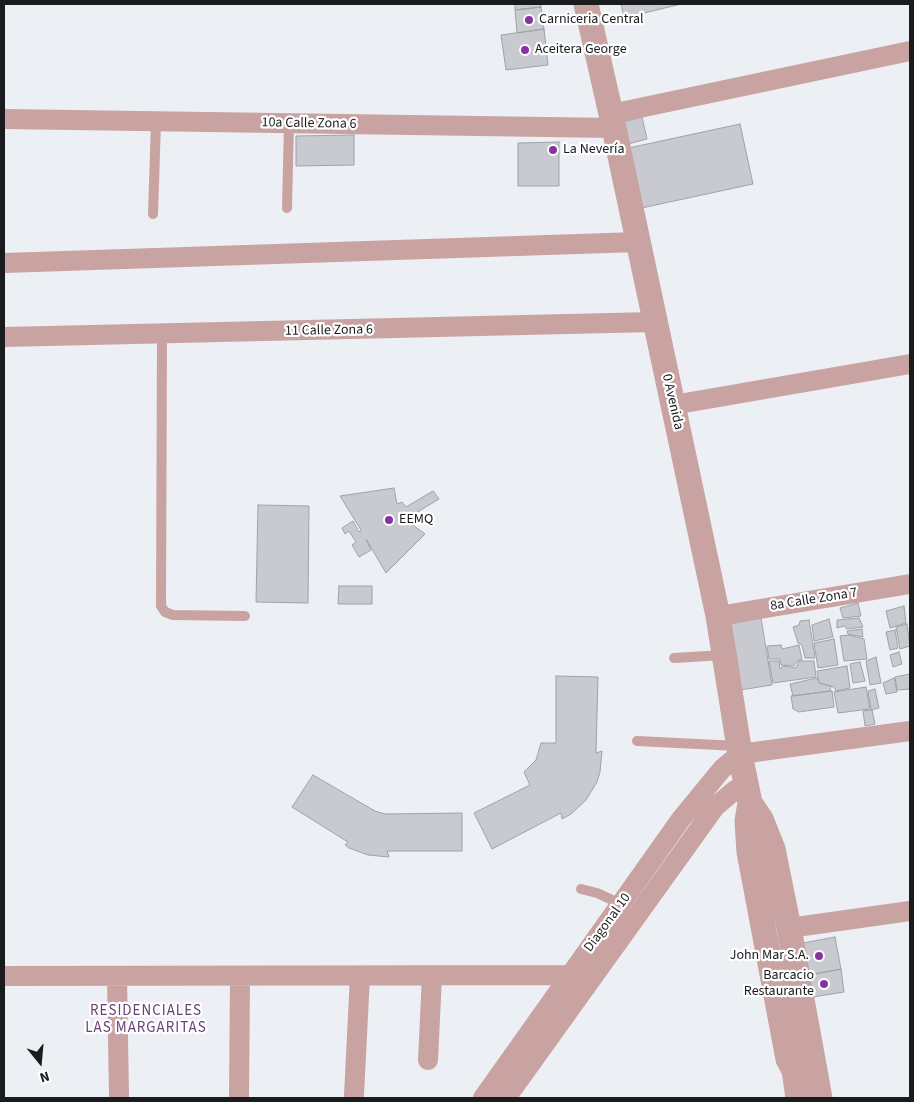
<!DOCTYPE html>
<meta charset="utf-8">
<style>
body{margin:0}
#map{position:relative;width:914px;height:1102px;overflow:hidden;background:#eceff4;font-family:"Source Sans 3",sans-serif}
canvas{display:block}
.frame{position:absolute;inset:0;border:5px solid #1a1b1d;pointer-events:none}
.north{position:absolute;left:15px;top:1037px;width:50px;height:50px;-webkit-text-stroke:4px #fff;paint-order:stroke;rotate:163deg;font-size:14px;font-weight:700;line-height:20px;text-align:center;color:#1a1b1d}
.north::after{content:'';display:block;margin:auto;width:18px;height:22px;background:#1a1b1d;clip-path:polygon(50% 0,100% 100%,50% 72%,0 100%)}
</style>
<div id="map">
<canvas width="914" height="1102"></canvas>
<div class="frame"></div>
<div class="north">N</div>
</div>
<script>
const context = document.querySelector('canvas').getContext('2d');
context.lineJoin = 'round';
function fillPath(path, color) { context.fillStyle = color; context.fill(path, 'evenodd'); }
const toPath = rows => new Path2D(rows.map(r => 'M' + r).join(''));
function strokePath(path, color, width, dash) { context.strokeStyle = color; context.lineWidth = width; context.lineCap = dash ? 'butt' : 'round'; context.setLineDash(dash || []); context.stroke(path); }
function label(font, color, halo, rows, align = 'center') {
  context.font = font + ' "Source Sans 3",sans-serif'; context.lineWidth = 4.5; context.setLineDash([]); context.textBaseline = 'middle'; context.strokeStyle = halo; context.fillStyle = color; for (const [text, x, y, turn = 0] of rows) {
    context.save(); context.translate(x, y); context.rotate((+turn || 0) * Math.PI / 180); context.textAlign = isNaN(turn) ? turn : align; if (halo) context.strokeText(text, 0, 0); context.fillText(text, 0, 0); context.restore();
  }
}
const building = toPath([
 [515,4,540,4,541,7,515,10,515,4],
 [621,4,681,4,624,18,621,4],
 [541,7,544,29,517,33,515,10,541,7],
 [544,29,548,65,506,70,501,35,544,29],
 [642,117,647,139,624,145,619,123,642,117],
 [740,124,753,184,637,209,624,149,740,124],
 [354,135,354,165,296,166,296,136,354,135],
 [559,142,559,186,518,186,518,143,559,142],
 [394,488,397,504,402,502,406,507,433,491,439,499,411,516,414,520,410,523,425,534,386,573,366,539,371,550,359,557,352,545,356,542,349,531,345,534,342,528,353,521,359,532,361,530,340,496,394,488],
 [258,505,309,506,308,603,256,602,258,505],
 [339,586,372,586,372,604,338,604,339,586],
 [858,603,861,616,843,618,840,608,858,603],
 [904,606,906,623,890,628,886,611,904,606],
 [761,618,772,685,740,690,729,624,761,618],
 [859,618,863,627,847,629,844,626,837,628,837,620,859,618],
 [829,619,833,637,814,641,812,625,829,619],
 [809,620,815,658,805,658,802,645,798,643,793,627,799,625,800,621,809,620],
 [907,624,910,646,900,649,896,627,907,624],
 [862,629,863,637,848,634,847,631,862,629],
 [895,630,898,648,890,650,886,632,895,630],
 [849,635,864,639,867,659,844,661,840,636,849,635],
 [834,639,838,665,818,668,814,643,834,639],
 [781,645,782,649,799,645,802,660,798,660,794,666,781,665,780,659,769,659,767,646,781,645],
 [899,652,902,664,893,667,890,655,899,652],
 [876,657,881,683,870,685,866,661,876,657],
 [769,661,779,661,780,669,783,666,796,668,799,661,814,661,816,677,773,683,769,661],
 [860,662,865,681,853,683,850,664,860,662],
 [847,666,850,688,836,691,834,687,819,683,817,671,847,666],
 [910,674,910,689,897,690,895,677,910,674],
 [556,676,598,677,596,753,602,751,600,772,597,782,586,800,571,814,562,819,561,813,492,849,474,813,530,785,524,772,536,760,541,743,556,743,556,676],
 [817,678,819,683,831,686,830,691,793,696,790,684,817,678],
 [894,678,897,692,886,694,883,683,894,678],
 [866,687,870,709,838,713,834,692,866,687],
 [875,689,879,708,871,710,868,691,875,689],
 [832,691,834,707,799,712,793,709,791,696,832,691],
 [872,710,875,724,865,726,863,711,872,710],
 [313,775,375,811,385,814,462,813,462,851,387,851,389,857,368,855,349,848,345,845,348,842,292,807,313,775],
 [835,937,841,969,804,976,798,944,835,937],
 [841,969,844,992,807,998,804,976,841,969]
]);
fillPath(building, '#c8cad0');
strokePath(building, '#9fa2a7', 1);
strokePath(toPath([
 [287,208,289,123],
 [153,214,156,122],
 [162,335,161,606,165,612,173,615,245,616],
 [674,658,724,655],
 [637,741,738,746],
 [581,889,597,893,621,904]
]), '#c9a3a1', 10);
strokePath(toPath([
 [611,114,910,51],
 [4,119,614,128],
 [4,263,638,242],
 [4,337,654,322],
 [673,405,910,364],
 [718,616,910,584],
 [789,928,910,911],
 [4,976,570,975,586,987],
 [117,976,119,1096],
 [428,1060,432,976],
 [354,1095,360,976],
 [239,1097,240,976],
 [483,1098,681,819,722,769,740,754,910,731],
 [506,1098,715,807,735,790,746,785]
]), '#c9a3a1', 20);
strokePath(toPath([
 [586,4,611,114,718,616,740,754,750,803,747,821,749,852,788,1059,794,1070,798,1098],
 [750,803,761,819,773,849,789,928,820,1098]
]), '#c9a3a1', 25);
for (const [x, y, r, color] of [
 [529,20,5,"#8733a1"],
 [525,50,5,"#8733a1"],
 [553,150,5,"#8733a1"],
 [389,520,5,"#8733a1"],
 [819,956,5,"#8733a1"],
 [824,984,5,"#8733a1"]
]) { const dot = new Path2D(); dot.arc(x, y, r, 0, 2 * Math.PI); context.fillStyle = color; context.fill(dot); strokePath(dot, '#fff', 2); }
label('14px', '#1a1b1d', '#fff', [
 ["Carniceria Central",539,20],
 ["Aceitera George",535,50],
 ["La Nevería",563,150],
 ["EEMQ",399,520],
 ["John Mar S.A.",809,956,"right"],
 ["Barcacio",814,976,"right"],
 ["Restaurante",814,992,"right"]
], 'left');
label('14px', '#1a1b1d', '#fff', [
 ["10a Calle Zona 6",309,124,1],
 ["11 Calle Zona 6",329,331,-1],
 ["0 Avenida",672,402,77],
 ["8a Calle Zona 7",814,600,-9],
 ["Diagonal 10",608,923,-54]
]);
context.letterSpacing = '1px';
label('15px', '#694077', '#fff', [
 ["RESIDENCIALES",146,1012],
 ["LAS MARGARITAS",146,1029]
]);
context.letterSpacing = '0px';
</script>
